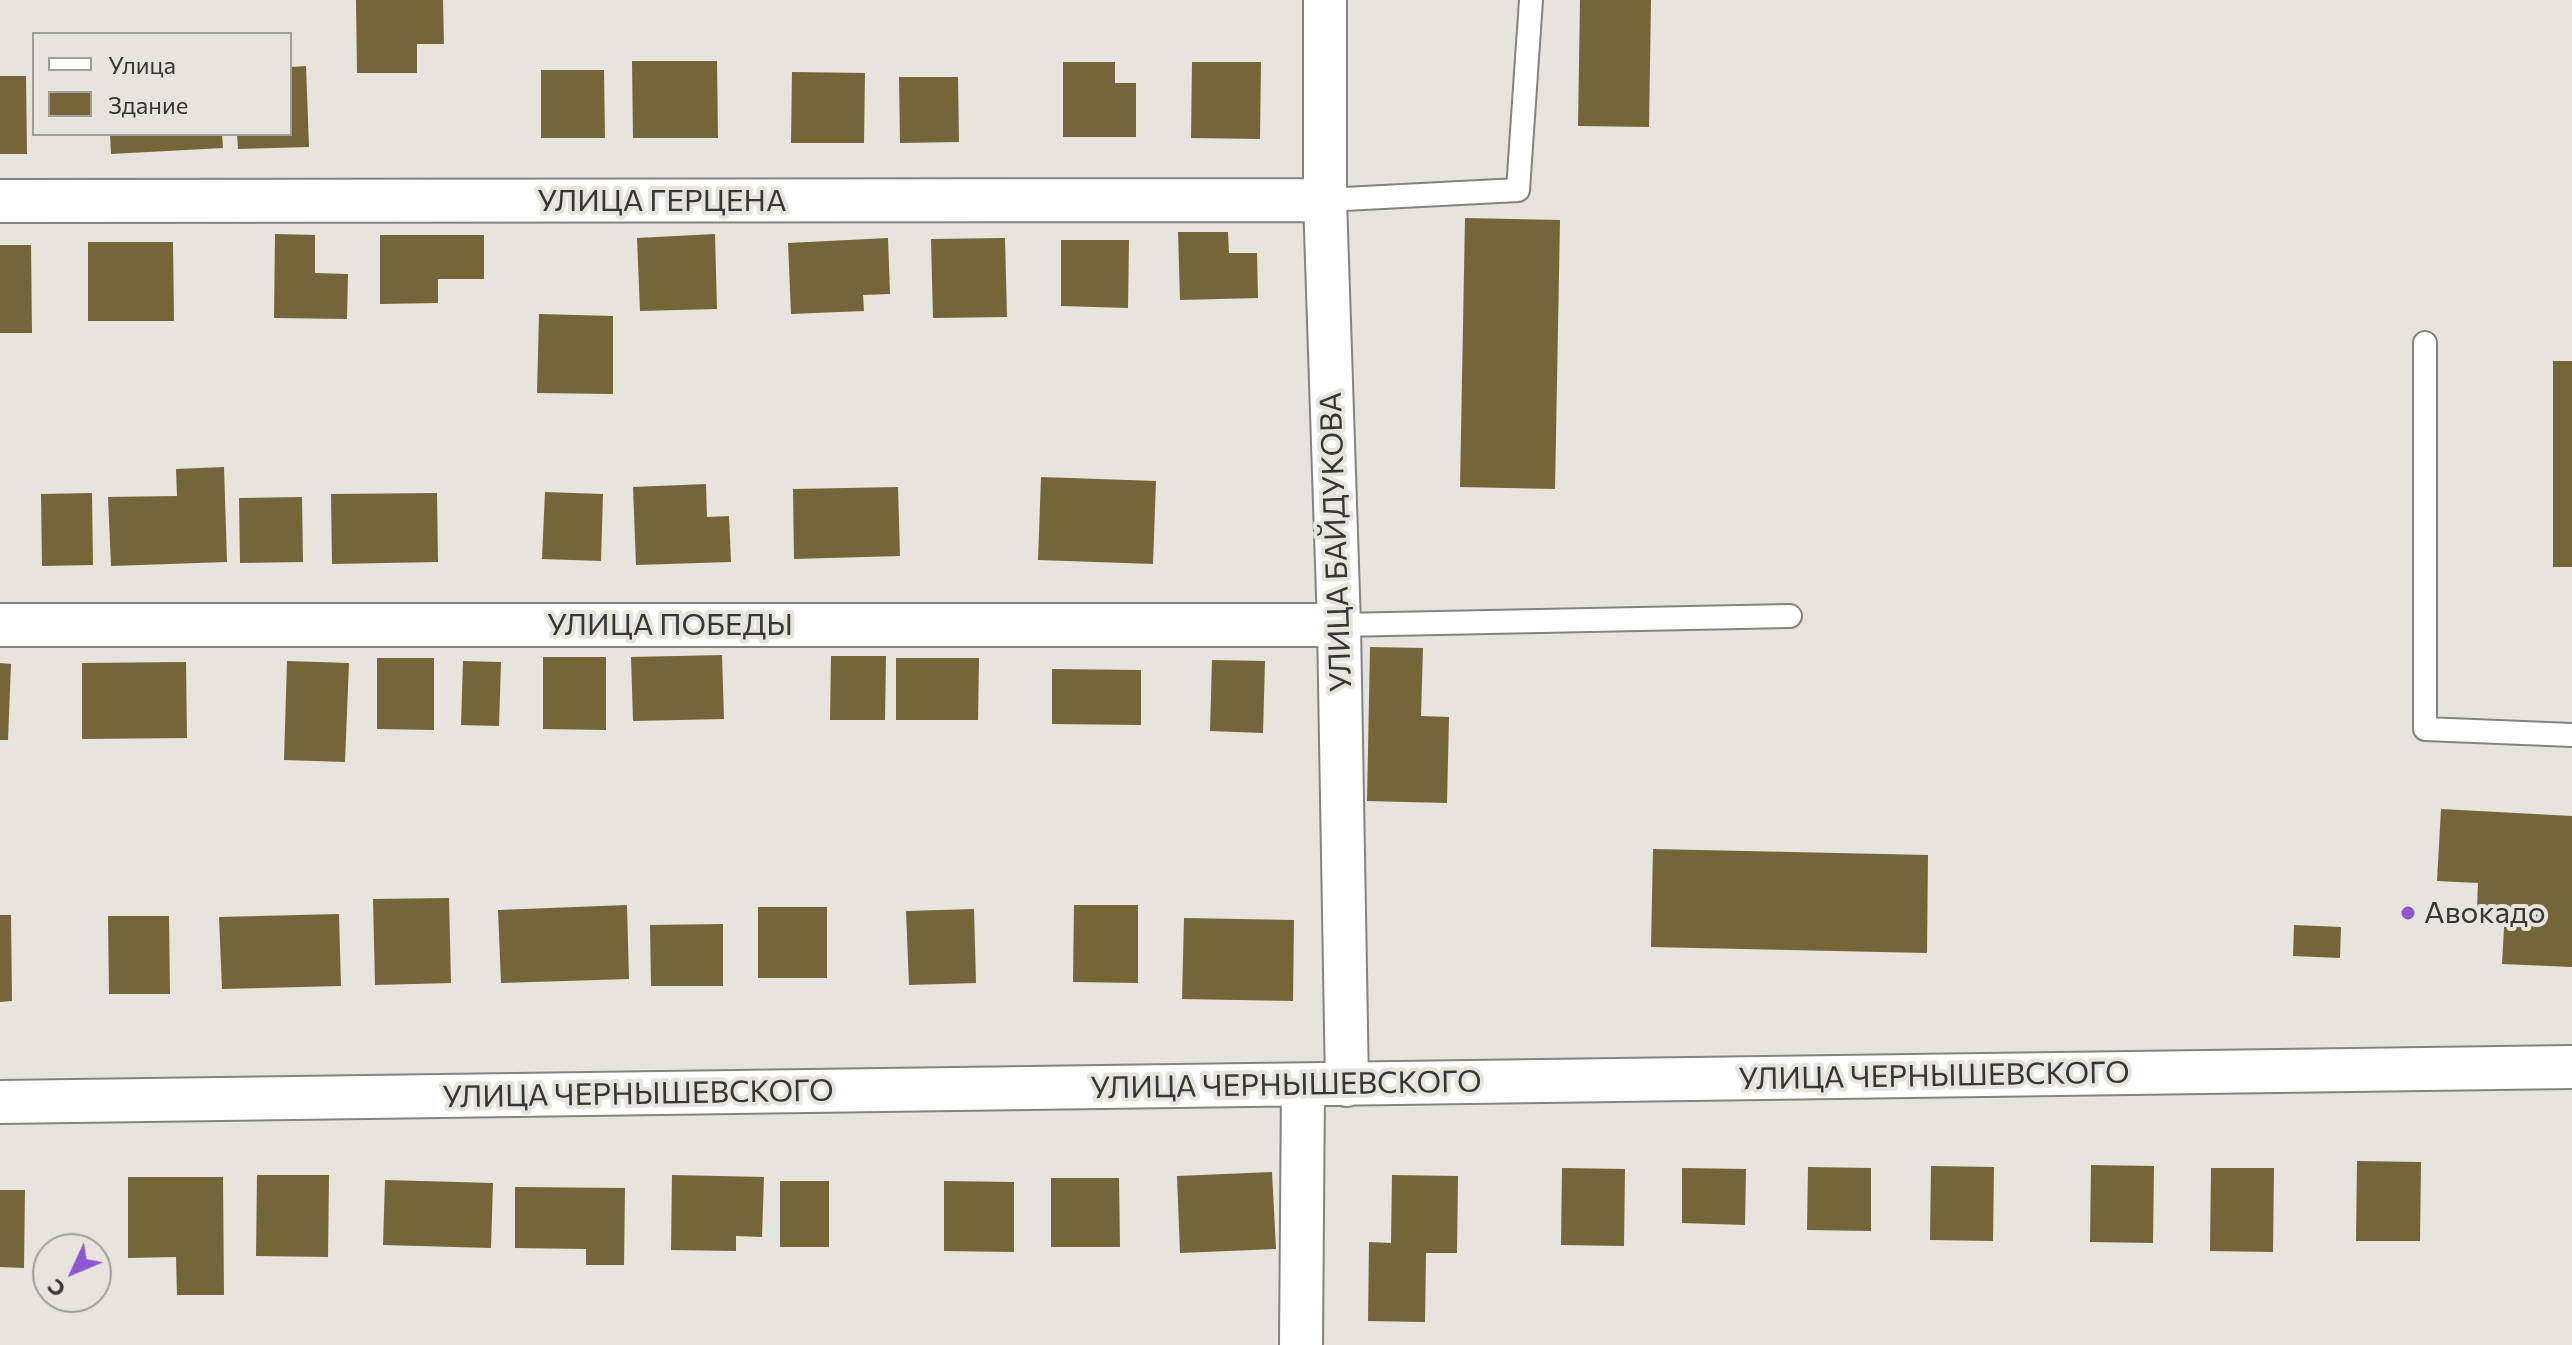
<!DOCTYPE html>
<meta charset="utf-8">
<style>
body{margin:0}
#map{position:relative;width:2572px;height:1345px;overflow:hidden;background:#e6e4dd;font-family:Commissioner,sans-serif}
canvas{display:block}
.legend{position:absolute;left:32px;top:32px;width:260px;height:104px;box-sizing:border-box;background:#e6e4dd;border:2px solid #a09e99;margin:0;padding:10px 14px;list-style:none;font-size:24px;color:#363633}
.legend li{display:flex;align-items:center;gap:16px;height:40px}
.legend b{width:40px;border:2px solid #a09e99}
.north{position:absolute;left:32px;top:1233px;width:80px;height:80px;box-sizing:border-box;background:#e6e4dd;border:2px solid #a09e99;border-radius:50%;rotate:226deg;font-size:22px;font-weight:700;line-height:32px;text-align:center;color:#363633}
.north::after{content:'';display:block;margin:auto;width:28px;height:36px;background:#8f57cf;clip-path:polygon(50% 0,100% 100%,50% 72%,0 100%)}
</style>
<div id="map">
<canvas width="2572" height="1345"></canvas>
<ul class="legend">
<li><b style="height:10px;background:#fff"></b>Улица</li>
<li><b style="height:22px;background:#746638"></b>Здание</li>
</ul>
<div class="north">С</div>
</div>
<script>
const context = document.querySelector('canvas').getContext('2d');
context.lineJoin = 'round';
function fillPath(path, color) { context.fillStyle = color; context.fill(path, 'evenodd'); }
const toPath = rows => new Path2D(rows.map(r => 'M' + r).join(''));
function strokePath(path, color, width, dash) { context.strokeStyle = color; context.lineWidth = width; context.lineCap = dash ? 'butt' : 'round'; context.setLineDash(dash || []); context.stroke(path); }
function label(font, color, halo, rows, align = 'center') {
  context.font = font + ' Commissioner,sans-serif'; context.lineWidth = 8; context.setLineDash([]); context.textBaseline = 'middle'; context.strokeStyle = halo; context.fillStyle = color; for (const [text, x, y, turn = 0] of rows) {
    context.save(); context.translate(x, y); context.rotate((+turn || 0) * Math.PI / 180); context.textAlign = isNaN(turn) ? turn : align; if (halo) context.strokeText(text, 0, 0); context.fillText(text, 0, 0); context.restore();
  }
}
fillPath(toPath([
 [356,0,443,0,444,44,417,44,417,73,357,73],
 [1580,0,1651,0,1649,127,1578,126],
 [632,61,717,61,718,138,633,138],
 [1063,62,1115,62,1115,83,1136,83,1136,137,1063,137],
 [1192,62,1261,62,1260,139,1191,138],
 [306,66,309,147,238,149,237,134,290,134,290,67],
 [541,70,604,70,605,138,541,138],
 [792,72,865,73,864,143,791,143],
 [0,76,26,76,27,154,0,154],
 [899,77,958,77,959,142,900,143],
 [110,134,222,134,223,148,111,154],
 [1465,218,1560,220,1555,489,1460,487],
 [1178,232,1228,232,1229,253,1257,253,1258,298,1180,300],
 [275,234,315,235,315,273,348,274,347,319,274,318],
 [715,234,717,309,640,311,637,238],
 [380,235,484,235,484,279,438,279,438,303,380,304],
 [888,238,890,294,863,295,864,311,791,314,788,243],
 [1005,238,1007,317,933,318,931,239],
 [1061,240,1129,240,1128,308,1061,306],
 [88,242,173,242,174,321,88,321],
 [0,245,31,245,32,333,0,333],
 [539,314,613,316,613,394,537,393],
 [2553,361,2572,361,2572,567,2553,567],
 [224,467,227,562,111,566,108,497,177,496,176,469],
 [1041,477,1156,481,1153,564,1038,560],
 [706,484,707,517,729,516,731,562,636,565,633,487],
 [898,487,900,556,794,559,793,489],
 [545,492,603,494,601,561,542,559],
 [92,493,93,565,42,566,41,494],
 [437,493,438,562,332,564,331,494],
 [302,497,303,562,240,563,239,498],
 [1370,647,1423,648,1421,716,1449,717,1447,803,1367,801],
 [722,655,724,719,633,721,631,657],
 [831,656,886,656,885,720,830,720],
 [543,657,606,657,606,730,543,729],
 [377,658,434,658,434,730,377,729],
 [896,658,979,658,978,720,896,720],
 [1212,660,1265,661,1263,733,1210,731],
 [287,661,349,663,345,762,284,760],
 [463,661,501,662,499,726,461,725],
 [186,662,187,738,82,739,82,663],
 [0,663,11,664,8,740,0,740],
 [1052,669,1141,670,1141,725,1052,724],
 [2441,809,2572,816,2572,967,2502,964,2505,910,2477,909,2478,883,2437,881],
 [1653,849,1928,855,1927,953,1651,947],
 [449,898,451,983,375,985,373,899],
 [627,905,629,979,501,983,498,910],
 [1074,905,1138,905,1138,983,1073,982],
 [758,907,827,907,827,978,758,978],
 [974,909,976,983,909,985,906,911],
 [339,914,341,986,222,989,219,917],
 [0,915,11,915,12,1001,0,1002],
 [108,916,169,916,170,994,109,994],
 [1184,918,1294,920,1293,1001,1182,999],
 [723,924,723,986,651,986,650,925],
 [2294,925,2341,927,2340,958,2293,956],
 [2357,1161,2421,1162,2420,1241,2356,1241],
 [2091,1165,2154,1166,2153,1243,2090,1242],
 [1931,1166,1994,1167,1993,1241,1930,1240],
 [1808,1167,1871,1168,1871,1231,1807,1230],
 [1562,1168,1625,1169,1624,1246,1561,1245],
 [1682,1168,1746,1169,1745,1225,1682,1223],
 [2211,1168,2274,1168,2273,1252,2210,1251],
 [1272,1172,1276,1249,1180,1253,1177,1176],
 [257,1175,329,1175,328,1257,256,1256],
 [672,1175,764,1177,762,1237,736,1236,736,1251,671,1250],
 [1392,1175,1458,1176,1457,1253,1426,1253,1425,1322,1368,1321,1369,1242,1391,1243],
 [128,1177,223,1177,224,1295,177,1295,176,1257,128,1258],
 [1051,1178,1119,1178,1120,1247,1051,1247],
 [385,1180,493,1183,491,1248,383,1245],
 [780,1181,829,1181,829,1247,780,1247],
 [944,1181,1014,1182,1014,1252,944,1251],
 [515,1187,625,1188,624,1265,586,1265,586,1249,515,1248],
 [0,1190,25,1190,24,1268,0,1267]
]), '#746638');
const service = toPath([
 [1325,200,1518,190,1531,0],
 [2425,343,2425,729,2572,735],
 [1339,625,1790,616]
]);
const minor = toPath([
 [1325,0,1325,200,1339,625,1347,1085],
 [0,201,1325,200],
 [0,625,1339,625],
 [0,1102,2572,1067],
 [1301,1345,1303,1085]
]);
strokePath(service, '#85837d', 26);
strokePath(minor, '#85837d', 46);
strokePath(service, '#fff', 22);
strokePath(minor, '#fff', 42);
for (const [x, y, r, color] of [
 [2408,913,8,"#8f57cf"]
]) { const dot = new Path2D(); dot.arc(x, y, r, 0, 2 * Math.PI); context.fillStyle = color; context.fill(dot); strokePath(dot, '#e6e4dd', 3); }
label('30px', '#363633', '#e6e4dd', [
 ["УЛИЦА ГЕРЦЕНА",662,201],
 ["УЛИЦА БАЙДУКОВА",1336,542,-92],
 ["УЛИЦА ПОБЕДЫ",670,625],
 ["УЛИЦА ЧЕРНЫШЕВСКОГО",1934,1076,-1],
 ["УЛИЦА ЧЕРНЫШЕВСКОГО",1286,1085,-1],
 ["УЛИЦА ЧЕРНЫШЕВСКОГО",638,1094,-1]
]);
label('30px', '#363633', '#e6e4dd', [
 ["Авокадо",2424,913]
], 'left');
</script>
